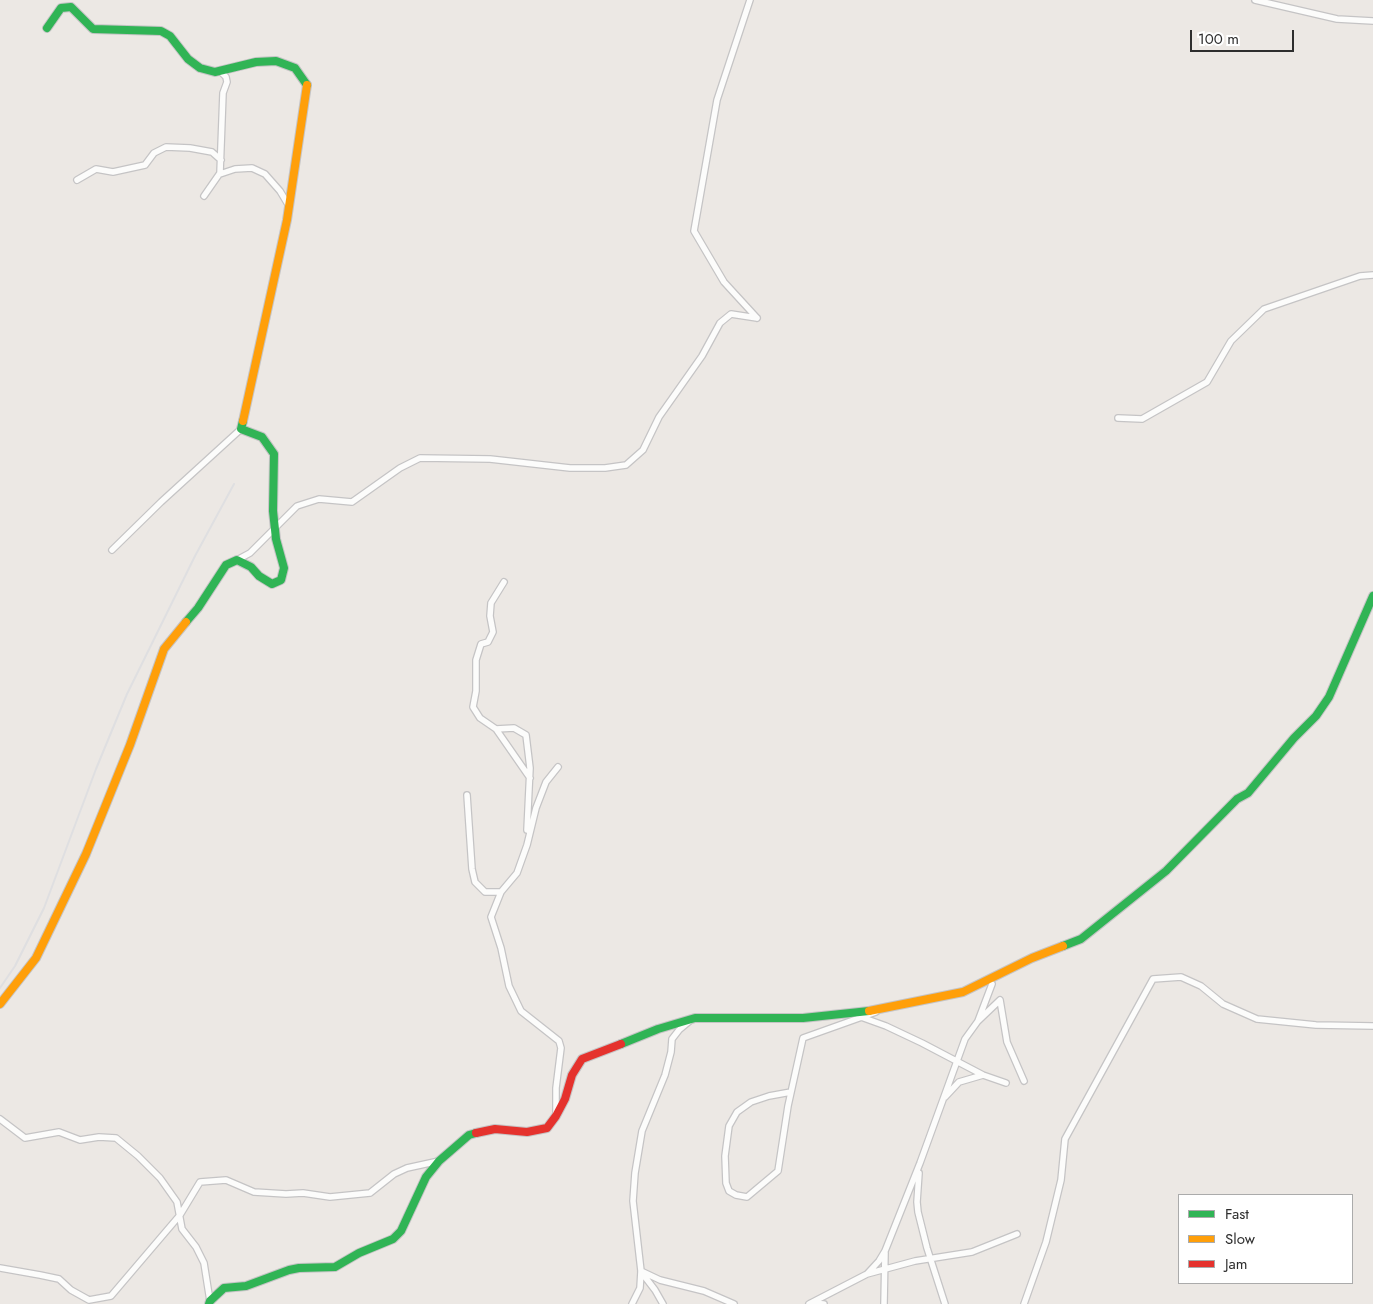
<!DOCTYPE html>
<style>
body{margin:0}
#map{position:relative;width:1373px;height:1304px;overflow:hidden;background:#ece8e4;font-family:Jost,sans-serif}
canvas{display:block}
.legend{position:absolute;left:1178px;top:1194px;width:175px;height:90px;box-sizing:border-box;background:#fff;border:1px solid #ababab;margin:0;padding:6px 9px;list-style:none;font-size:15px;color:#2e2e2e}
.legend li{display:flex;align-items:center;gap:10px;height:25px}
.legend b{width:25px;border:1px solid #ababab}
.scale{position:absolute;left:1190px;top:30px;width:104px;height:22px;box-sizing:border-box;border:2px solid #2e2e2e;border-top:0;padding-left:6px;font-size:15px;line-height:18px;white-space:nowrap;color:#2e2e2e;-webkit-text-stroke:4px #fff;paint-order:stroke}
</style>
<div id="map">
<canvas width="1373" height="1304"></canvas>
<ul class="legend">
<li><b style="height:6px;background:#30b455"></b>Fast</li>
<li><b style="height:6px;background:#ff9f0a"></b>Slow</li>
<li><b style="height:6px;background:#e5322d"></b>Jam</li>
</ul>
<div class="scale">100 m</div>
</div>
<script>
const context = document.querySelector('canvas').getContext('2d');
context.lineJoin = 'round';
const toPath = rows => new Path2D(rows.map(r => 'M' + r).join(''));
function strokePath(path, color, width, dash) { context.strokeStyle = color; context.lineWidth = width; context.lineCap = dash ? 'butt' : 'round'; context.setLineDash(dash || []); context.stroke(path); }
const street = toPath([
 [750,0,717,100,694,231,724,282,757,318],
 [1255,0,1337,19,1373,21],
 [220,174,235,169,252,168,265,174,280,191,289,206],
 [77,180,96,169,113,172,145,165,154,153,166,147,190,148,212,152,221,160],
 [204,196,220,173,223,93,227,82,226,77,220,71],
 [1118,418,1142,419,1207,382,1231,341,1264,309,1360,276,1373,275],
 [112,550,161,502,241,429],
 [237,560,250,553,297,506,319,499,352,502,400,468,420,458,490,459,570,468,605,468,626,465,643,450,659,417,702,356,720,323,731,314,757,318],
 [504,582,491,603,490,616,493,632,488,642,481,644,476,660,476,691,473,707,480,718,496,729,514,728,526,735,530,768,527,830],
 [496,729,530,778],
 [467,795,472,869,475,882,485,892,501,892],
 [992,984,978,1021,1000,1000,1007,1042,1024,1081],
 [861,1017,886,1026,922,1043,983,1075,1006,1083],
 [791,1092,769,1096,751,1102,737,1112,729,1126,725,1156,726,1183,729,1191,736,1195,747,1197,778,1171,788,1106,803,1038,876,1012],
 [945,1097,959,1082,983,1075],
 [556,1114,556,1088,561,1048,559,1041,521,1011,509,986,501,948,491,917,501,892,517,873,527,845,536,808,546,782,558,767],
 [0,1119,25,1138,59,1132,80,1140,99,1137,116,1138,138,1156,160,1178,177,1202,182,1229,196,1247,204,1263,210,1301],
 [919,1173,917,1202,918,1212,927,1248,945,1304],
 [0,1268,40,1275,59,1279,71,1290,89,1300,111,1296,180,1215,200,1182,226,1180,254,1192,286,1194,303,1193,330,1197,370,1193,394,1174,407,1168,439,1161],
 [641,1271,660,1280,704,1291,734,1304],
 [642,1273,655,1290,663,1304],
 [867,1274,915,1261,972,1252,1017,1234],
 [811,1303,824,1304],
 [632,1304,640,1288,641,1271,633,1201,635,1173,642,1131,665,1075,671,1052,672,1039,679,1030,691,1020],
 [809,1304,867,1274,879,1261,885,1251,920,1163,965,1039,978,1021],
 [884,1304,885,1253],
 [1024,1304,1046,1242,1061,1180,1065,1139,1153,979,1181,977,1201,986,1223,1004,1257,1019,1316,1025,1373,1026]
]);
const fast = toPath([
 [47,28,61,8,71,7,93,29,161,31,170,36,188,59,200,68,215,72,256,62,276,61,295,68,307,85],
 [186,622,198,608,226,565,237,560,251,567,259,576,272,584,281,580,284,568,276,539,273,511,274,454,262,437,241,429,243,421],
 [1063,946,1081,939,1166,871,1237,799,1248,793,1294,738,1316,716,1329,697,1373,596],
 [621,1044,658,1029,695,1018,803,1018,869,1011],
 [209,1304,210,1301,224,1288,246,1286,289,1270,299,1268,335,1267,359,1253,393,1239,401,1231,426,1177,439,1161,469,1135,476,1133]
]);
const slow = toPath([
 [243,421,287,220,307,85],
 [0,1004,36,958,86,854,130,745,164,649,186,622],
 [869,1011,963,992,1032,958,1063,946]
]);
const jam = toPath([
 [476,1133,495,1129,527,1132,547,1128,556,1116,565,1099,572,1075,582,1059,621,1044]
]);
strokePath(street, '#c5c4c5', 8);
strokePath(fast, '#c5c4c5', 10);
strokePath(slow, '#c5c4c5', 10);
strokePath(jam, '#c5c4c5', 10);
strokePath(street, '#fcfcfb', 5.5);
strokePath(fast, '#30b455', 8);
strokePath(slow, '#ff9f0a', 8);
strokePath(jam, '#e5322d', 8);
strokePath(toPath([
 [0,988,15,966,44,908,96,769,127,694,195,556,234,484]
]), '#dfdfe1', 2);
</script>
